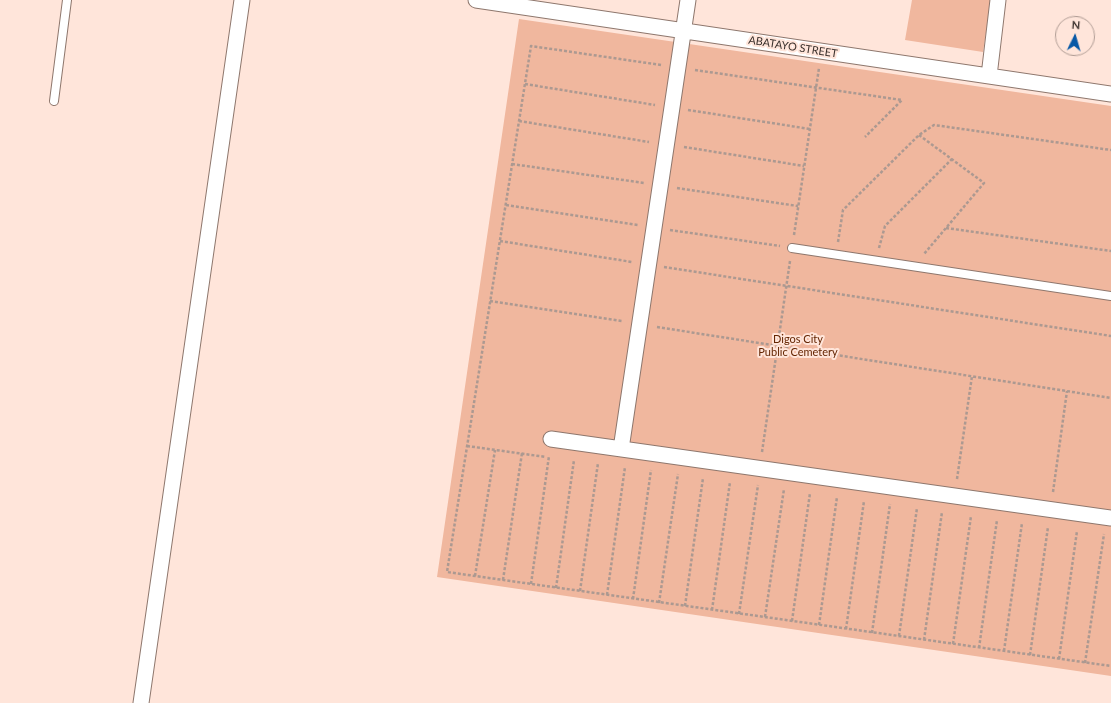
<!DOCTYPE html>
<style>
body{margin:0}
#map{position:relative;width:1111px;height:703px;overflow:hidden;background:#ffe5da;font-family:Lato,sans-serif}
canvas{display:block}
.north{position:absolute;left:1055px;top:16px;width:40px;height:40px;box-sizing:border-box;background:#ffe5da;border:1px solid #b09c94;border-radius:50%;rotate:5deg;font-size:11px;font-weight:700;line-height:16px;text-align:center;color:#392f2b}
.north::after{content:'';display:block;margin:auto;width:14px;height:18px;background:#0758a6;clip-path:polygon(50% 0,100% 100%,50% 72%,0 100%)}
</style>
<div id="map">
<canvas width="1111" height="703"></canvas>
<div class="north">N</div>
</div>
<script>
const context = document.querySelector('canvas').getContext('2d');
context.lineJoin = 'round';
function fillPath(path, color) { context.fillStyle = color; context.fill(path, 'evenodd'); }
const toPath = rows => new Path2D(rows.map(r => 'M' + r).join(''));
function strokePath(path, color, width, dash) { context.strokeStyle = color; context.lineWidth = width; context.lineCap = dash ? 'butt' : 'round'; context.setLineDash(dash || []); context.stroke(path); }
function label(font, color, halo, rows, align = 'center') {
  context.font = font + ' Lato,sans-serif'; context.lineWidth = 4; context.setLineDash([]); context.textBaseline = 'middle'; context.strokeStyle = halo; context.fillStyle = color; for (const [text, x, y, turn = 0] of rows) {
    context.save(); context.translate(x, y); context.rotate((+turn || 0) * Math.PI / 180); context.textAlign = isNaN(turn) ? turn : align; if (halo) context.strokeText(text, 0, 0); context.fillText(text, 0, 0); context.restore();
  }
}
fillPath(toPath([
 [912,0,991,0,983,52,905,40],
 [519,19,1111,106,1111,676,437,577]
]), '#f0b79e');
const lane = toPath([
 [54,101,67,0],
 [792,248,1111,296]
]);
const street = toPath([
 [476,0,1111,94],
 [989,76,998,0],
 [551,439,1111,518],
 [621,449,688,0],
 [141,703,242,0]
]);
strokePath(lane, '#8e776d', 10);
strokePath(street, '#8e776d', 17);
strokePath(toPath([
 [661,65,531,46,447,572,1111,666],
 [695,70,902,100,865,137],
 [525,84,655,105],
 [688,110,810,129],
 [519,121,649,142],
 [919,135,984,183,924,254],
 [684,147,804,166],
 [512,164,644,183],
 [677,188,798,206],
 [506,205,638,225],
 [946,228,1111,251],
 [670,230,780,246],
 [794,235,819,68],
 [500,241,632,262],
 [838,242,843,210,919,135,934,125,1111,150],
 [879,248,885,226,952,159],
 [664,267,1111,336],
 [490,301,622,321],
 [657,327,1111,398],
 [467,446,546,457],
 [762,452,790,261],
 [957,479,972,376],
 [1053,492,1067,391],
 [475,576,495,450],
 [503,580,522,453],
 [531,584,549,456],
 [556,588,574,460],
 [580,591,598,463],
 [607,595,625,467],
 [633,599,651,470],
 [659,603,678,474],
 [685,606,703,478],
 [712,610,730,482],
 [739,614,758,485],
 [765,617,784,489],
 [792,621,810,493],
 [819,625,837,497],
 [846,629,864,501],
 [872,633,890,504],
 [899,636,917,508],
 [924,640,942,512],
 [953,644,971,516],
 [979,648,997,520],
 [1004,651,1022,523],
 [1030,655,1048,527],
 [1059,659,1077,531],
 [1085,663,1104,534]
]), '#ac9991', 2.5, [3, 2]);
strokePath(lane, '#fff', 8);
strokePath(street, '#fff', 15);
label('11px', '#392f2b', '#ffe5da', [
 ["ABATAYO STREET",793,47,9]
]);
label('11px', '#642502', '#ffe5da', [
 ["Digos City",798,339],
 ["Public Cemetery",798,352]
]);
</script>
